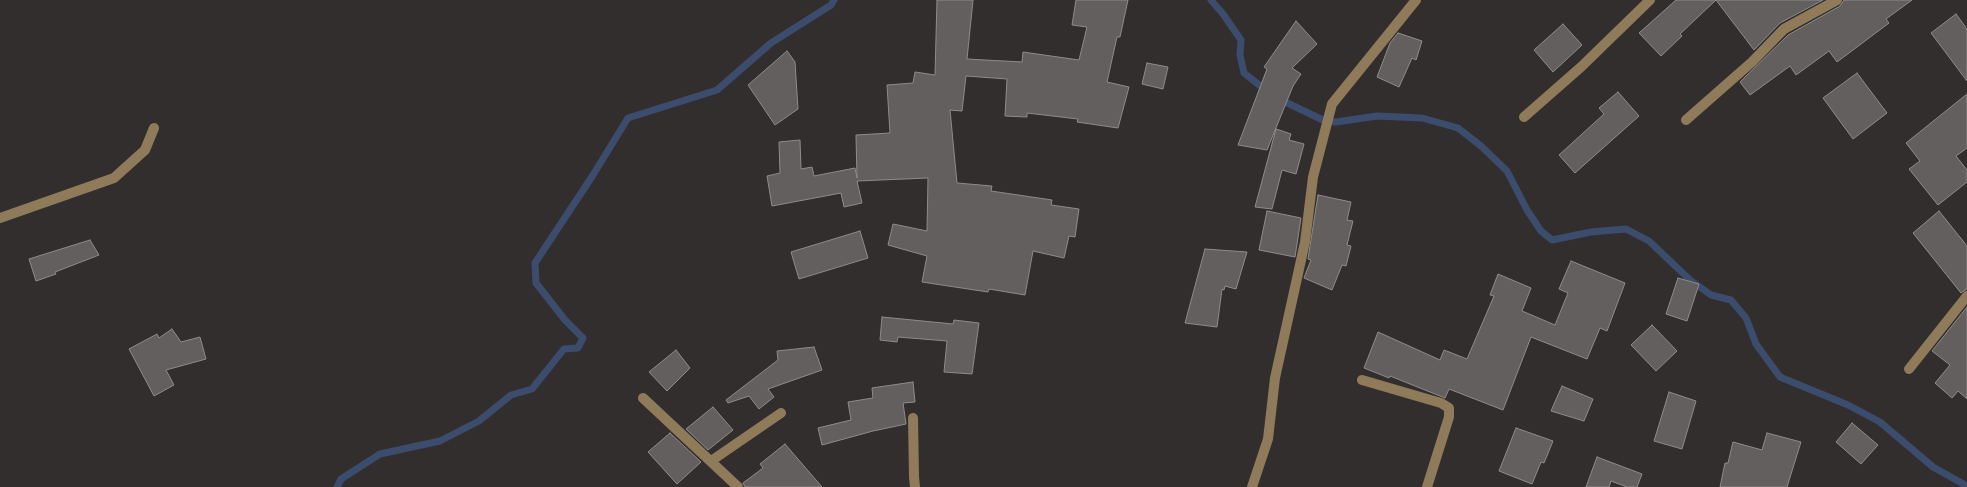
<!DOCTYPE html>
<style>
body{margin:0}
canvas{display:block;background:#312e2d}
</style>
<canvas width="1967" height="487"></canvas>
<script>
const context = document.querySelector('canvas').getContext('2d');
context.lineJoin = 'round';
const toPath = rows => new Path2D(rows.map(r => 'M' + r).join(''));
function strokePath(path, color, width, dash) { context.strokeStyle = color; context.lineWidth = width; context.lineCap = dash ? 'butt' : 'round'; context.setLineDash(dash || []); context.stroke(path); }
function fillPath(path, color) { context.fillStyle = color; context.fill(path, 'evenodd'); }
strokePath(toPath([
 [1211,0,1223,14,1241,40,1240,55,1244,73,1268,92],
 [1279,99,1325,121,1336,122,1377,116,1422,118,1458,128,1481,146,1507,171,1527,210,1541,231,1552,240,1591,232,1626,229,1649,241,1690,280,1711,295,1731,300,1746,318,1756,344,1780,377,1848,405,1880,422,1933,467,1967,486],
 [337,487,341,479,380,454,440,441,479,421,511,395,532,389,564,349,578,348,583,338,565,320,536,283,535,263,593,175,628,118,717,90,771,43,831,5,834,0]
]), '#3b4c6c', 7);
const building = toPath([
 [937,0,973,0,967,59,1022,62,1023,52,1079,60,1087,27,1072,25,1076,0,1128,0,1120,37,1117,37,1107,82,1129,87,1118,128,1077,122,1078,119,1027,113,1027,117,1005,116,1007,79,966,76,962,111,950,110,957,183,992,186,991,191,1052,200,1051,205,1079,209,1075,237,1069,236,1064,258,1033,251,1025,295,989,289,988,292,922,282,927,256,888,245,893,224,927,231,928,178,857,181,862,203,844,207,841,193,772,206,767,176,780,173,779,142,800,140,801,169,812,167,814,176,855,168,857,178,856,135,890,133,887,85,913,83,915,72,935,75,937,0],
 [1676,0,1823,0,1780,23,1754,50,1716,0,1680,34,1682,36,1661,56,1639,33,1676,0],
 [1844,0,1912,0,1886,19,1889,23,1837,62,1829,51,1796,75,1790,66,1750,95,1740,82,1788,35,1840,6,1844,0],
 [1956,14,1967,29,1967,81,1931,33,1956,14],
 [1296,21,1317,44,1292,68,1301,74,1293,86,1267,150,1238,145,1267,69,1264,67,1296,21],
 [1563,24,1582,45,1553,72,1534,50,1563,24],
 [1398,33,1422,41,1416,60,1412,58,1399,87,1377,77,1390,43,1398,33],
 [787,51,795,62,798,109,775,125,748,85,787,51],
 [1147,63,1168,67,1163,89,1142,84,1147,63],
 [1857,73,1887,113,1853,139,1823,98,1857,73],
 [1618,92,1639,116,1575,173,1559,155,1604,114,1599,108,1618,92],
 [1967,94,1967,148,1956,156,1967,170,1967,182,1938,205,1909,169,1920,161,1906,143,1967,94],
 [1276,129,1291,134,1289,140,1304,144,1296,174,1282,170,1272,209,1255,207,1276,129],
 [1318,195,1351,202,1347,220,1353,221,1347,245,1351,246,1346,266,1342,265,1332,290,1304,278,1311,260,1308,259,1318,195],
 [1267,211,1301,218,1295,257,1259,250,1267,211],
 [1939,211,1967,246,1967,289,1961,293,1913,233,1939,211],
 [860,231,868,258,799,279,791,252,860,231],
 [90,240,99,255,55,272,56,274,36,281,29,259,90,240],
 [1205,249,1247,252,1236,289,1225,286,1224,290,1222,289,1217,327,1185,323,1205,249],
 [1571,261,1625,283,1607,331,1600,328,1587,359,1531,337,1503,410,1449,389,1445,398,1390,376,1389,378,1364,368,1378,332,1440,360,1444,350,1467,359,1494,296,1490,295,1498,274,1531,288,1522,311,1555,325,1568,293,1559,289,1571,261],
 [1678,278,1699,284,1687,321,1666,314,1678,278],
 [1967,307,1967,399,1958,391,1952,398,1935,383,1950,365,1932,351,1967,307],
 [882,317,953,324,954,320,979,323,972,374,944,372,947,341,898,337,897,342,880,340,882,317],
 [1652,325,1677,351,1656,371,1631,345,1652,325],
 [172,329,181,342,200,337,206,359,166,370,174,385,154,396,129,349,157,334,159,338,172,329],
 [814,347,822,370,768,389,774,397,759,409,749,396,728,403,726,400,778,360,777,351,814,347],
 [676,350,690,368,667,391,649,372,676,350],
 [913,382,915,402,903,403,906,424,873,431,822,445,818,428,851,420,848,402,873,398,872,388,913,382],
 [1562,386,1593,399,1584,421,1551,411,1562,386],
 [1669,392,1696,401,1682,449,1654,441,1669,392],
 [713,407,733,430,708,450,686,429,713,407],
 [1852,423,1878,445,1861,464,1836,442,1852,423],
 [1516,428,1553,441,1544,463,1541,462,1532,484,1499,471,1516,428],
 [670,433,701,462,677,484,648,452,670,433],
 [1767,433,1801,442,1787,487,1720,487,1725,463,1728,463,1733,442,1762,450,1767,433],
 [785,444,822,487,745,487,743,483,763,468,760,464,785,444],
 [1597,457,1642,474,1637,487,1627,487,1611,481,1609,487,1586,487,1597,457]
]);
fillPath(building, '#635f5e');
strokePath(building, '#8f8b8a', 1);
strokePath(toPath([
 [1524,117,1581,67,1650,0],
 [1686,120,1752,62,1784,29,1837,0],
 [0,218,114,178,145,150,154,128],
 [1909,369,1967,296],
 [1362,380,1441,403,1449,408,1449,417,1427,487],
 [643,398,738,487],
 [913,418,914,477,915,487],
 [711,461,781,413],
 [1252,487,1268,439,1275,378,1305,242,1313,177,1332,104,1416,0]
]), '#8f7b5a', 10);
</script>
